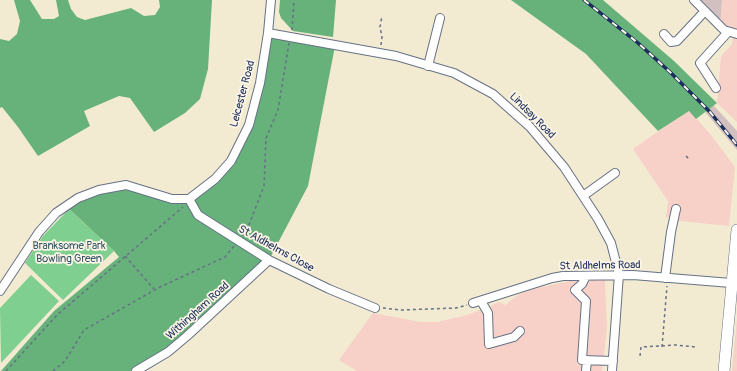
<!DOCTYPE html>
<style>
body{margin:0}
canvas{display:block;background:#f2ebd1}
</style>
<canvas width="737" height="371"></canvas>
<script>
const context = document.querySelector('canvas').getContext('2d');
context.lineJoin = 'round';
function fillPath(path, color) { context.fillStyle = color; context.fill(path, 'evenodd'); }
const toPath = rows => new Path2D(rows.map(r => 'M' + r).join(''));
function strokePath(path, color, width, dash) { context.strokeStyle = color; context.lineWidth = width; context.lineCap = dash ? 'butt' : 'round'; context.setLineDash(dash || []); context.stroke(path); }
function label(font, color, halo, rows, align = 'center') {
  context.font = font + ' Pangolin,sans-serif'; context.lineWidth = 3.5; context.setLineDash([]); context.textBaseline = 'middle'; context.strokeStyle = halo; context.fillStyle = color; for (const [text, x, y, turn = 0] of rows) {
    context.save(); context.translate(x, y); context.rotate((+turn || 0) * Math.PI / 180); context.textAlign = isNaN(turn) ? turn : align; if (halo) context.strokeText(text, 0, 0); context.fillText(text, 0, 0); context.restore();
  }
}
fillPath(toPath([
 [722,0,737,0,737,122,717,103,721,56,732,44,733,33,720,26],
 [689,110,711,135,735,167,729,226,680,221,666,217,668,201,633,149],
 [580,279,582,284,591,280,605,280,607,328,602,371,357,371,339,360,373,313,420,322,437,322,467,315,480,310,484,315,492,312,490,306,499,302,505,305,518,295,533,289],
 [737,319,737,371,732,371,734,348]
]), '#f7d1c7');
fillPath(toPath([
 [694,0,722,0,720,26],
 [706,97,737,131,737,150,701,107]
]), '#d2bfc0');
fillPath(toPath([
 [69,209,114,251,63,300,25,263,43,236],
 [31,275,59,301,1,363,0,308]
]), '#7fcf90');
fillPath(toPath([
 [14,0,30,0,42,19,54,19,59,16,56,0,68,0,71,9,77,17,85,20,131,8,144,16,155,15,160,7,159,0,212,0,208,69,200,99,185,113,154,132,130,98,119,96,84,111,90,126,38,156,18,127,2,107,0,108,0,39,9,41,17,34,20,21],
 [280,0,336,0,333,37,293,31,281,18,279,12],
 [511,0,603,0,674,61,717,103,696,119,689,111,658,131,586,54],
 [268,33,335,46,308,186,269,260,187,336,136,371,1,371,54,311,119,257,114,251,66,206,78,198,126,185,189,199,215,179,249,125]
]), '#67b27a');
const minor = toPath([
 [694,0,724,30,737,34],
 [268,33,396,56,454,73,493,94,530,127,564,167,598,219,611,243,619,274,612,371],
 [664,34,671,42,677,41,705,11],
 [428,66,440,18],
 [716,88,700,63,728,32],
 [583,196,615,173],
 [189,199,198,215,269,260,329,289,375,308],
 [586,276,582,284,575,290,586,301,582,360,613,361],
 [665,278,671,232,676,209],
 [0,291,39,232,56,213,78,198,99,190,126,185,172,199,189,199,215,179,231,161,249,125,260,83,268,33,271,0],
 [481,301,488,313,489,344,514,337,520,331],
 [473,303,552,278,563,276,633,275,731,283],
 [136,371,168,352,187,336,269,260],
 [586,371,587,360]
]);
const highway = toPath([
 [724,371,737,230]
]);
strokePath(minor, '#667186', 10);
strokePath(highway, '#667186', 12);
strokePath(toPath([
 [292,30,294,0],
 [381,45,382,37,380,27,382,16],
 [686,156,689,159],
 [242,235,247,230,264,186,266,138,278,110,289,43],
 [125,256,154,289],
 [383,308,401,310,456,308,467,305],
 [662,347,667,286],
 [640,356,641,347,676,345,696,347],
 [6,371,57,315,183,207],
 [53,371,65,361,84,330,160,287,225,257,234,246]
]), '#667186', 1.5, [3, 3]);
strokePath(minor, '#fff', 8);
strokePath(highway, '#fff', 11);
const rail = toPath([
 [584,0,638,43,670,72,710,112,737,145]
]);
strokePath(rail, '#1b2f5e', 3.5);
strokePath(rail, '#fcf5e5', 2, [6]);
label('11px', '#1b2f5e', '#fcf5e5', [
 ["Leicester Road",243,94,-75],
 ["Lindsay Road",532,116,45],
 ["St Aldhelms Close",276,249,29],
 ["St Aldhelms Road",600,266,-1],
 ["Withingham Road",198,311,-42]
]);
label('11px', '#34576a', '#fcf5e5', [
 ["Branksome Park",69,246],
 ["Bowling Green",69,259]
]);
</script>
